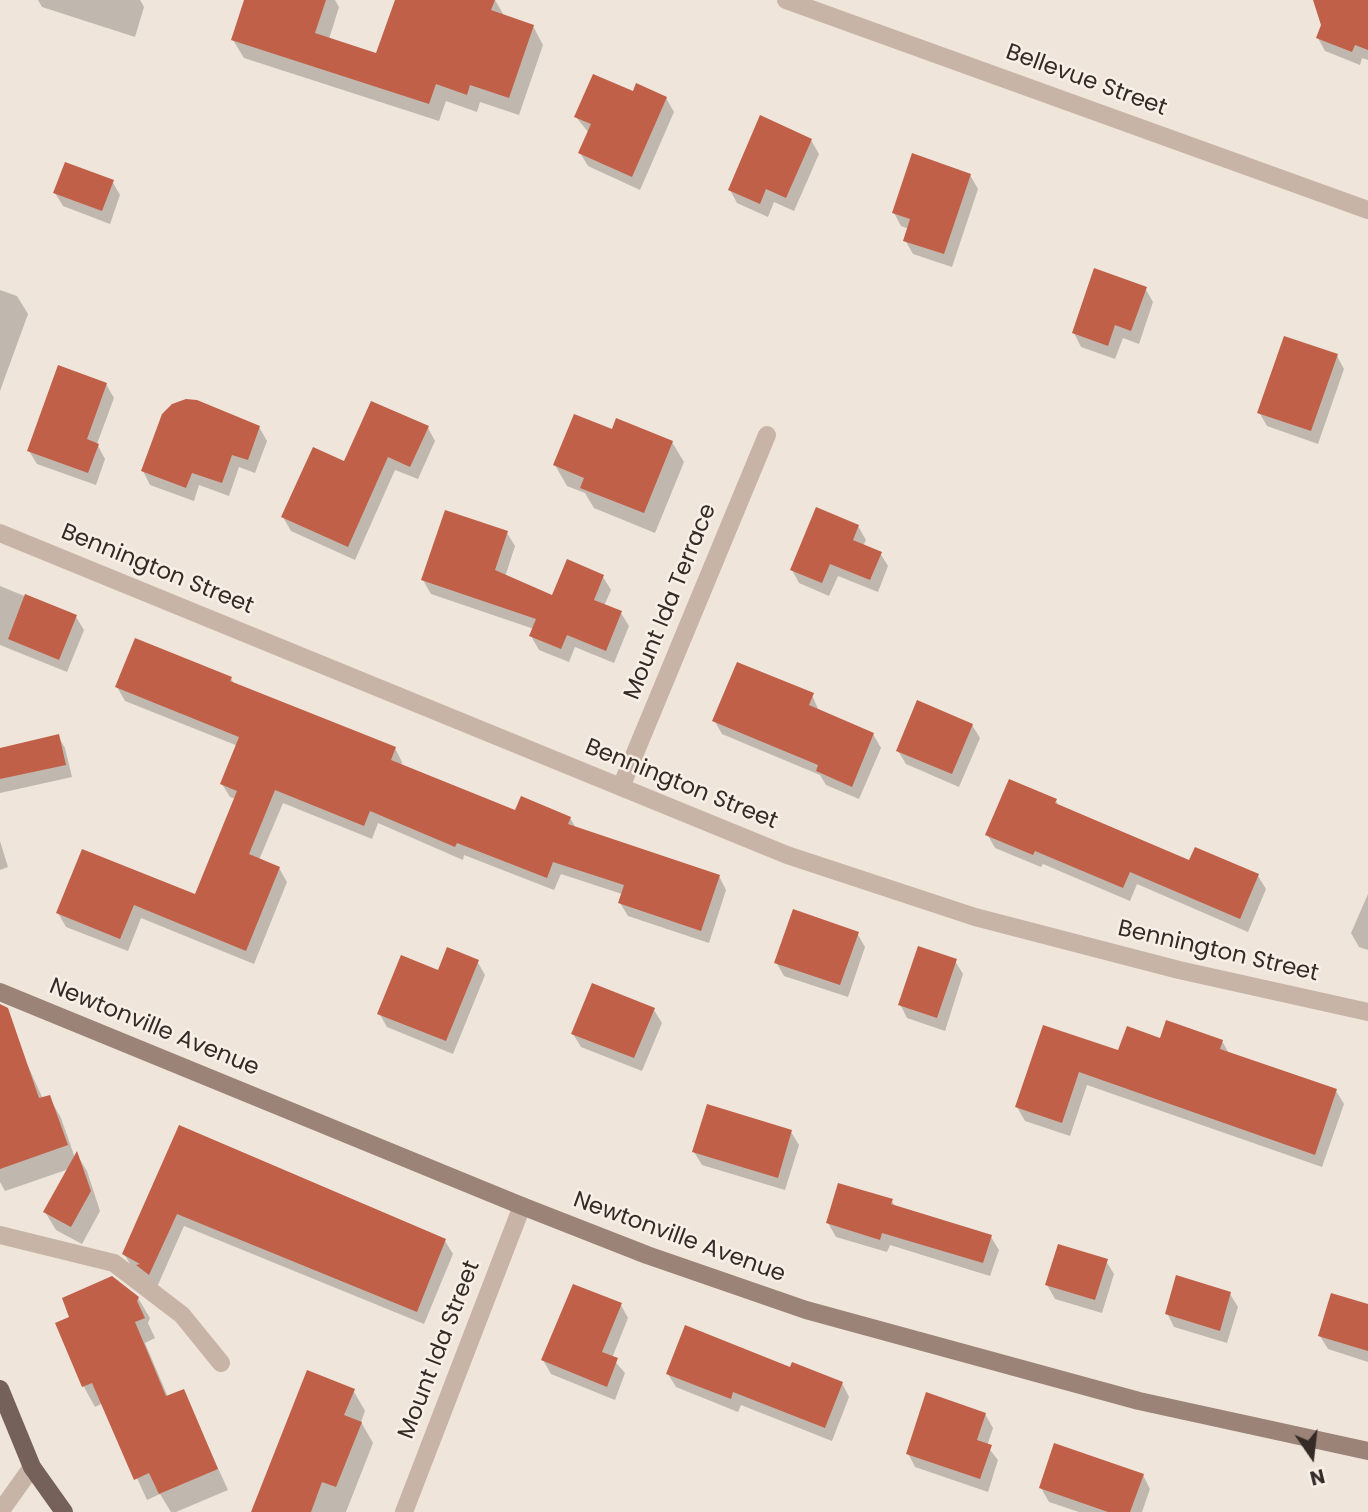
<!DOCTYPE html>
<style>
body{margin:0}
#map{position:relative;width:1368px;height:1512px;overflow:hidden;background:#f0e5da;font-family:Poppins,sans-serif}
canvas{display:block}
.north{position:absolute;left:1277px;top:1421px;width:70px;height:70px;-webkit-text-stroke:5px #f8efe6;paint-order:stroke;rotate:166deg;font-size:19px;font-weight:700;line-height:28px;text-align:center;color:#342b27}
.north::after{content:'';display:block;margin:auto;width:24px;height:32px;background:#342b27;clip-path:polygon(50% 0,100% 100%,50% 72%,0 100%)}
</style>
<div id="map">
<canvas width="1368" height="1512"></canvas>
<div class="north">N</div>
</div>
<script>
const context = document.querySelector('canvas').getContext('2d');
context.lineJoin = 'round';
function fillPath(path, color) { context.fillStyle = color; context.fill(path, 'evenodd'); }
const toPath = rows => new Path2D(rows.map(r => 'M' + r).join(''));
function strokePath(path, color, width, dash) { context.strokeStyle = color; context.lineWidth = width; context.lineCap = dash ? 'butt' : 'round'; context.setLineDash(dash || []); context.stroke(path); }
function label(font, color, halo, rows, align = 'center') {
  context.font = font + ' Poppins,sans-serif'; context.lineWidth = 5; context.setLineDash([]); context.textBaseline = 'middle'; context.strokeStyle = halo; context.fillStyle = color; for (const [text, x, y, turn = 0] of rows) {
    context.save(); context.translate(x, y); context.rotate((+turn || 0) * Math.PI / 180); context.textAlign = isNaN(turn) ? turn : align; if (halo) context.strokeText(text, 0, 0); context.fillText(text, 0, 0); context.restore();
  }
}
fillPath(toPath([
 [38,0,140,0,144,7,135,37,42,7],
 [246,0,335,0,339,7,329,39,378,55,397,0,495,0,505,17,533,26,543,45,519,115,480,102,477,112,446,101,439,121,244,58,233,40],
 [1315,0,1368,0,1368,60,1362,58,1360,65,1325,51,1318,38,1322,25],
 [634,94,666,98,674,112,640,190,588,166,580,153,589,133,576,117],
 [811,140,819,154,794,211,774,202,768,217,737,203,730,190],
 [970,175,978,189,952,267,913,254,905,240,909,229,901,226,894,213],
 [112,181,120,195,110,224,63,206,55,193],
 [1145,288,1153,302,1139,344,1123,338,1115,359,1081,347,1074,333],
 [0,290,17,296,28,314,0,391],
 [1337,356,1344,369,1318,444,1267,426,1259,412],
 [106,384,114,398,97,444,105,459,96,485,37,464,29,451],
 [259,427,267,441,255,473,239,467,229,496,199,485,194,501,150,485,143,471],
 [428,428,435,441,418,479,395,470,355,560,291,531,283,517,344,463],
 [613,432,672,442,684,462,655,533,594,508,585,493,567,486,555,465],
 [858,526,866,540,863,546,880,553,888,566,878,592,838,576,829,596,799,583,792,570],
 [507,533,515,546,505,577,552,597,603,577,611,590,604,606,621,613,629,626,614,663,575,647,569,662,539,650,531,636,534,629,431,594,423,580],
 [0,586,76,617,84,630,67,672,0,645],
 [231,678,234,684,395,748,402,762,401,766,516,812,570,818,576,828,719,876,726,890,709,943,628,916,620,903,622,894,561,874,554,890,464,855,463,860,378,823,372,839,283,803,259,860,279,868,287,882,254,964,141,918,128,951,66,927,58,913,196,896,236,799,230,797,222,784,238,746,125,701,117,687],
 [812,695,819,711,873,734,881,748,859,799,826,785,820,775,722,734,714,720],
 [972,725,980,738,959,787,906,764,898,751],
 [58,736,65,748,72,777,0,793,0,749],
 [1056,801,1059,806,1190,862,1258,876,1266,889,1248,932,1137,884,1130,901,1043,864,1041,867,995,848,987,834],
 [0,841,8,867,0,870],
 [1368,894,1368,950,1359,947,1351,933],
 [857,933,865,947,848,997,784,976,776,962],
 [477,961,485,975,453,1054,387,1027,379,1013,439,972],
 [955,961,963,974,945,1031,907,1018,900,1004],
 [654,1010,662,1023,642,1071,581,1047,573,1034],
 [1044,1027,1119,1052,1161,1040,1222,1041,1230,1055,1336,1091,1344,1104,1322,1167,1087,1085,1070,1136,1025,1121,1017,1107],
 [22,1053,43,1099,49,1097,61,1118,75,1158,77,1155,87,1171,100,1211,82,1244,56,1230,45,1212,69,1169,5,1191,0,1182,0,1061],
 [180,1127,445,1241,453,1254,424,1324,184,1226,157,1287,145,1278,132,1267,124,1254],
 [791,1132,799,1145,785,1190,702,1165,694,1152],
 [892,1201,895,1207,991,1237,999,1250,990,1276,890,1245,887,1252,836,1237,828,1223],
 [1106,1261,1114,1274,1102,1313,1055,1299,1047,1285],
 [1230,1294,1238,1307,1227,1343,1174,1327,1167,1313],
 [138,1298,150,1318,148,1323,155,1338,145,1343,168,1397,183,1391,228,1490,176,1512,171,1512,160,1494,147,1500,103,1403,95,1407,84,1387,57,1324],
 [621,1305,628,1318,612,1358,625,1373,615,1400,551,1374,543,1360],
 [1368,1306,1368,1362,1328,1349,1320,1336],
 [791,1370,842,1383,849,1397,832,1441,741,1405,738,1412,676,1387,668,1374],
 [353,1390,365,1411,361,1422,373,1443,346,1512,253,1512],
 [985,1414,993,1428,987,1446,998,1460,988,1492,915,1467,908,1453],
 [1143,1475,1150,1489,1142,1512,1079,1512,1049,1502,1041,1488]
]), '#0003');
fillPath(toPath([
 [244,0,326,0,315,33,376,53,395,0,495,0,491,10,534,25,509,98,470,85,467,95,436,84,429,104,231,40],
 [1313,0,1368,0,1368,50,1355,45,1352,52,1316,38,1321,25],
 [593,74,633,91,636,83,667,97,632,177,578,153,591,124,574,117],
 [760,115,812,139,786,198,766,189,760,204,728,190],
 [912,153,971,174,944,254,903,241,910,219,892,213],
 [65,162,114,180,102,211,53,193],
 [1094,268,1147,287,1131,331,1115,325,1108,346,1072,333],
 [1284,336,1338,354,1311,431,1257,413],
 [58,365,107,383,87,439,99,444,88,473,27,451],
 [186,399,197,400,260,426,248,460,232,455,222,483,192,473,186,488,141,471,162,414,172,404],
 [371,401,429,426,410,467,388,457,348,547,281,517,313,447,344,461],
 [574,414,612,429,616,418,673,441,644,513,580,488,584,478,553,465],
 [816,507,859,525,853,540,882,552,870,580,830,564,822,583,790,570],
 [445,510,508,531,495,570,552,595,567,559,604,575,594,600,622,611,606,651,567,635,561,649,529,636,536,619,421,580],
 [25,594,77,615,59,660,8,639],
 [135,638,232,677,230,681,396,747,391,760,515,810,521,796,571,817,568,824,720,875,701,931,618,903,624,885,553,862,547,878,457,843,455,847,370,811,364,826,275,790,249,854,280,867,246,951,134,905,120,939,56,913,82,849,195,894,237,791,220,784,239,737,115,687],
 [737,662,814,693,809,705,874,733,852,787,816,771,818,765,712,721],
 [917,700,973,724,952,774,896,751],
 [59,734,66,765,0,779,0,748],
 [1009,779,1057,799,1055,803,1189,860,1195,847,1259,874,1240,919,1130,872,1123,888,1035,851,1033,855,985,835],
 [793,909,859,932,840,985,774,963],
 [918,946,957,959,937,1018,898,1005],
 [447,947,479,960,446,1041,377,1014,401,955,438,970],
 [592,983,655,1008,634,1058,571,1034],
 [0,1004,8,1008,39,1098,50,1095,68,1145,0,1169],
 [1166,1020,1223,1040,1220,1049,1337,1089,1315,1155,1079,1072,1062,1123,1015,1107,1043,1025,1118,1050,1127,1026,1160,1038],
 [707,1104,792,1130,778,1178,692,1152],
 [179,1125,446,1239,417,1312,177,1214,149,1275,136,1265,140,1264,122,1254],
 [77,1151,91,1191,71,1227,43,1212],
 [838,1183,893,1199,891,1204,992,1235,983,1263,882,1233,880,1240,826,1223],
 [1058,1244,1108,1259,1095,1300,1045,1285],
 [1176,1275,1231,1292,1220,1331,1165,1314],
 [112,1276,139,1297,137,1301,145,1318,135,1322,166,1396,184,1389,218,1469,159,1494,149,1473,134,1480,92,1383,82,1387,55,1323,69,1317,62,1298],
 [573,1284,622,1303,602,1352,618,1358,607,1387,541,1360],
 [1331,1293,1368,1304,1368,1351,1318,1336],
 [685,1325,790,1367,792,1362,843,1382,825,1428,733,1392,731,1399,666,1374],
 [307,1370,355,1389,344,1415,362,1422,336,1487,322,1482,311,1512,251,1512],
 [926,1392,986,1413,977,1440,992,1445,980,1479,906,1454],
 [1054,1443,1144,1474,1130,1512,1108,1512,1039,1488]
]), '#c06048');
strokePath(toPath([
 [0,1235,114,1263,182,1315,221,1363]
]), '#c7b4a7', 18);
strokePath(toPath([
 [786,0,1368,210],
 [0,533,787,855,975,917,1179,970,1368,1012],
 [621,787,767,435],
 [0,1512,32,1467],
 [404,1512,522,1206]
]), '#c7b4a7', 18);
strokePath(toPath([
 [0,992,522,1206,647,1255,806,1310,1139,1401,1368,1451]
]), '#9b8378', 18);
strokePath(toPath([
 [0,1389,32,1467,64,1512]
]), '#756159', 18);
label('23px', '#342b27', '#f8efe6', [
 ["Bellevue Street",1086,81,20],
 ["Bennington Street",157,570,22],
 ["Mount Ida Terrace",671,602,-68],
 ["Bennington Street",681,785,22],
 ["Bennington Street",1218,952,13],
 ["Newtonville Avenue",154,1028,22],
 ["Newtonville Avenue",679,1238,20],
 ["Mount Ida Street",440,1350,-69]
]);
</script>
